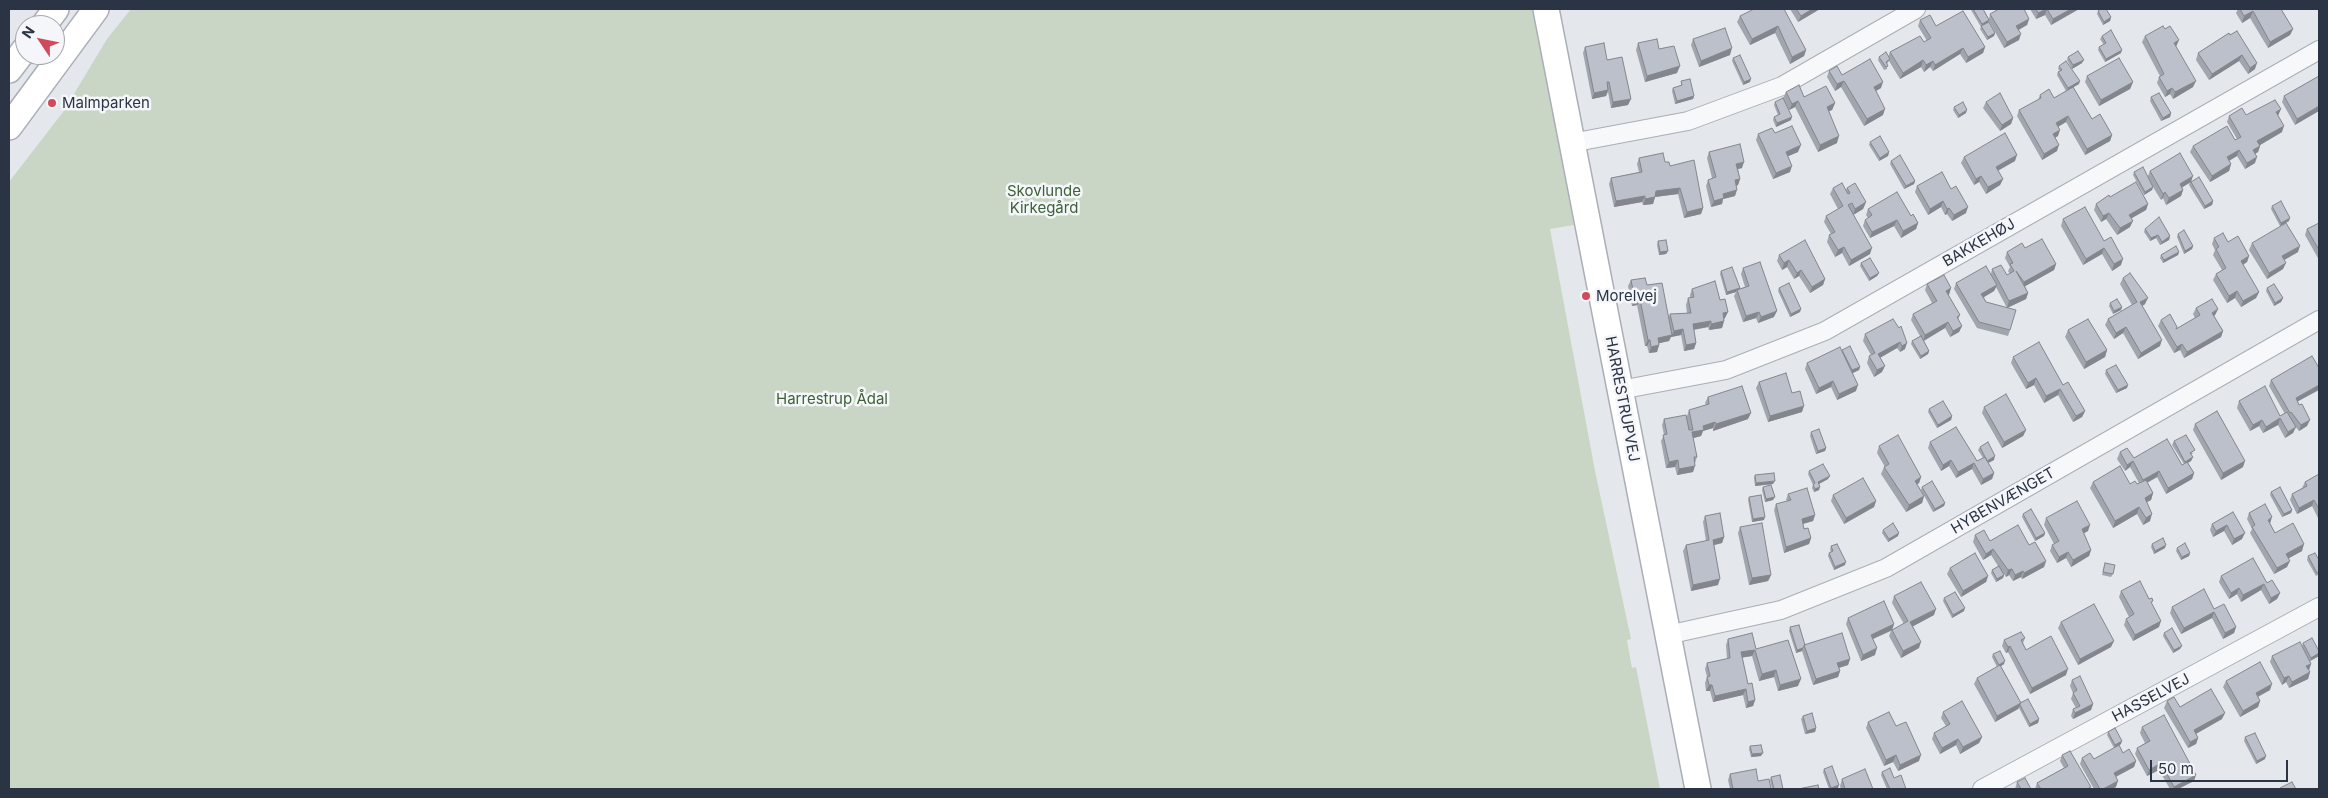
<!DOCTYPE html>
<meta charset="utf-8">
<style>
body{margin:0}
#map{position:relative;width:2328px;height:798px;overflow:hidden;background:#e4e7ec;font-family:Inter,sans-serif}
canvas{display:block}
.frame{position:absolute;inset:0;border:10px solid #2b3445;pointer-events:none}
.north{position:absolute;left:15px;top:15px;width:50px;height:50px;box-sizing:border-box;background:#f4f6f9;border:1px solid #a4a8b1;border-radius:50%;rotate:304deg;font-size:14px;font-weight:700;line-height:20px;text-align:center;color:#2b3445}
.north::after{content:'';display:block;margin:auto;width:18px;height:22px;background:#d1495b;clip-path:polygon(50% 0,100% 100%,50% 72%,0 100%)}
.scale{position:absolute;left:2150px;top:760px;width:138px;height:22px;box-sizing:border-box;border:2px solid #2b3445;border-top:0;padding-left:6px;font-size:15px;line-height:18px;white-space:nowrap;color:#2b3445;-webkit-text-stroke:4px #f4f6f9;paint-order:stroke}
</style>
<div id="map">
<canvas width="2328" height="798"></canvas>
<div class="frame"></div>
<div class="north">N</div>
<div class="scale">50 m</div>
</div>
<script>
const context = document.querySelector('canvas').getContext('2d');
context.lineJoin = 'round';
function fillPath(path, color) { context.fillStyle = color; context.fill(path, 'evenodd'); }
const toPath = rows => new Path2D(rows.map(r => 'M' + r).join(''));
function strokePath(path, color, width, dash) { context.strokeStyle = color; context.lineWidth = width; context.lineCap = dash ? 'butt' : 'round'; context.setLineDash(dash || []); context.stroke(path); }
function label(font, color, halo, rows, align = 'center') {
  context.font = font + ' Inter,sans-serif'; context.lineWidth = 5; context.setLineDash([]); context.textBaseline = 'middle'; context.strokeStyle = halo; context.fillStyle = color; for (const [text, x, y, turn = 0] of rows) {
    context.save(); context.translate(x, y); context.rotate((+turn || 0) * Math.PI / 180); context.textAlign = isNaN(turn) ? turn : align; if (halo) context.strokeText(text, 0, 0); context.fillText(text, 0, 0); context.restore();
  }
}
fillPath(toPath([
 [131,9,1533,9,1574,225,1550,229,1595,471,1631,639,1627,640,1632,668,1636,667,1660,789,9,789,9,182,63,112,107,39]
]), '#c9d6c5');
const street = toPath([
 [1571,143,1688,121,1782,86,1916,9],
 [1620,390,1726,370,1825,331,2319,50],
 [1667,635,1781,610,1886,568,2319,320],
 [1982,789,2319,607]
]);
const secondary = toPath([
 [1546,9,1698,789],
 [44,25,56,9],
 [9,70,25,49],
 [9,127,96,9]
]);
strokePath(street, '#a9aeb7', 20);
strokePath(secondary, '#a9aeb7', 28);
strokePath(street, '#f7f8fa', 18);
strokePath(secondary, '#fff', 25);
fillPath(toPath([
 [1766,9,1806,50,1804,56,1790,64,1775,33,1750,45,1737,22,1740,16],
 [1790,9,1820,9,1798,22],
 [1971,9,1983,9,1989,19,1990,14,2029,19,2027,25,2019,30,2019,40,2004,48,1989,21,1988,22,1995,33,1994,36,1987,40,1980,29,1981,27,1971,10],
 [2030,9,2079,9,2051,25,2045,15,2036,19],
 [2238,9,2281,9,2293,29,2290,35,2268,48,2250,18,2242,23,2236,13],
 [2098,11,2111,17,2110,21,2103,25,2097,14],
 [1920,20,1936,26,1985,47,1983,53,1966,63,1960,54,1933,71,1930,67,1924,72,1921,67,1900,79,1889,61,1887,64,1887,69,1884,70,1878,60,1879,57,1888,57,1890,52,1924,42,1927,41,1918,26],
 [2229,33,2255,69,2248,74,2239,61,2209,80,2196,60,2198,53],
 [2102,36,2121,53,2105,62,2098,50,2099,47,2104,45,2100,39],
 [2145,36,2176,47,2193,87,2173,99,2170,94,2165,97,2157,83,2159,77,2160,76,2142,42],
 [1693,39,1730,55,1699,67,1691,45],
 [1638,43,1659,49,1677,73,1645,82,1636,50],
 [1585,47,1607,60,1628,105,1611,108,1608,92,1606,96,1592,99,1583,53],
 [2068,57,2082,63,2072,69,2067,60],
 [1733,58,1750,82,1743,85,1732,61],
 [2059,66,2079,84,2073,87,2092,119,2112,135,2110,141,2085,155,2066,122,2058,127,2058,136,2055,138,2057,151,2042,160,2017,116,2019,110,2038,100,2040,95,2054,98,2066,91,2057,75,2058,72,2060,71,2058,69],
 [1829,71,1881,88,1876,91,1883,115,1864,126,1841,87,1835,91,1827,77],
 [2087,76,2133,82,2130,89,2099,106,2085,82],
 [2319,76,2295,125,2282,102,2284,96],
 [1681,81,1694,96,1693,99,1675,104,1672,91,1673,88,1681,86],
 [1786,92,1835,103,1832,110,1829,111,1837,143,1818,152,1795,107,1789,110,1783,98],
 [2151,97,2171,113,2170,117,2161,121,2150,101],
 [1775,102,1791,120,1776,127,1773,120,1774,117,1778,115,1774,105],
 [1986,102,2013,118,2011,124,2000,131,1983,108],
 [1954,107,1966,113,1958,118,1953,110],
 [2246,115,2278,116,2282,132,2260,145,2260,146,2258,152,2255,154,2255,163,2245,169,2237,156,2229,161,2231,164,2229,171,2210,182,2190,152,2193,146,2235,140,2237,139,2227,122,2229,116],
 [1775,133,1798,152,1788,156,1790,172,1773,179,1756,140,1758,134],
 [1870,142,1889,152,1888,156,1879,161,1869,145],
 [1709,152,1742,168,1738,169,1740,179,1738,185,1736,186,1735,196,1723,199,1722,204,1711,207,1706,186,1708,180,1712,178,1707,158],
 [1964,157,2015,161,1998,171,2003,179,2000,185,1986,194,1979,182,1974,185,1961,163],
 [1639,158,1665,162,1670,166,1703,208,1701,214,1684,218,1678,194,1655,197,1653,204,1643,205,1642,202,1614,207,1609,184,1611,178,1639,172,1637,164],
 [1891,161,1915,181,1914,184,1904,189,1890,164],
 [2150,171,2191,181,2213,201,2212,205,2204,209,2189,185,2190,182,2182,187,2183,190,2181,196,2166,205,2163,198,2161,200,2153,187,2152,190,2144,195,2133,175,2134,172,2148,176],
 [1917,186,1966,213,1952,221,1947,214,1945,215,1941,207,1928,215,1915,192],
 [1833,188,1846,190,1847,188,1866,202,1863,209,1853,215,1870,254,1849,266,1842,253,1835,257,1827,242,1829,235,1831,234,1824,222,1826,216,1838,209,1830,194],
 [2110,197,2148,204,2146,210,2131,218,2130,227,2117,235,2106,219,2101,222,2094,210,2096,204],
 [2272,206,2289,221,2280,226,2271,209],
 [1868,209,1911,216,1918,223,1916,229,1901,238,1894,226,1870,238,1863,226,1865,220,1868,218,1866,215],
 [2063,219,2104,241,2121,265,2112,271,2102,254,2083,265,2061,226],
 [2319,224,2319,260,2305,235,2307,229],
 [2145,229,2170,236,2169,240,2160,245,2156,238,2150,241,2144,232],
 [2178,234,2193,246,2192,249,2184,254,2177,237],
 [2214,238,2228,242,2249,256,2247,262,2243,265,2259,292,2256,298,2241,307,2235,298,2227,303,2213,280,2216,274,2222,270,2213,255,2215,250,2212,244],
 [1658,241,1668,251,1666,254,1659,255,1657,245],
 [2252,243,2298,252,2284,260,2283,269,2267,279,2249,250],
 [2025,248,2056,264,2054,270,2025,286,2028,293,2026,299,2007,308,1996,287,1994,291,1984,297,1986,302,2010,330,2008,336,1977,328,1954,289,1956,283,1991,274,1992,269,2007,275,2010,274,2008,271,2010,267,2005,258,2007,252],
 [2179,252,2178,255,2163,263,2160,258,2161,255],
 [1779,255,1825,279,1823,285,1810,293,1799,276,1794,279,1787,267,1782,270,1777,261],
 [1861,263,1879,273,1877,276,1869,281,1860,266],
 [1743,268,1774,317,1758,323,1756,318,1743,322,1734,296,1736,292,1726,295,1720,274,1721,271,1740,288,1739,289,1745,287,1741,274],
 [2123,278,2145,304,2142,306,2160,346,2138,359,2123,333,2114,339,2105,325,2108,319,2132,305,2120,284],
 [1631,280,1647,285,1668,319,1670,314,1687,313,1686,305,1688,298,1690,298,1690,295,1692,289,1720,300,1725,318,1724,319,1724,321,1722,328,1709,330,1708,327,1694,330,1696,343,1694,349,1684,351,1681,335,1671,337,1671,336,1669,341,1659,343,1659,345,1657,352,1649,353,1647,346,1645,346,1637,305,1632,306,1628,286],
 [1927,284,1951,288,1948,295,1960,315,1958,320,1962,326,1959,332,1950,337,1945,328,1924,341,1929,351,1928,354,1920,359,1911,344,1912,341,1920,336,1911,320,1913,314,1932,303,1925,290],
 [1779,288,1801,309,1800,312,1790,317,1778,291],
 [2267,288,2283,298,2281,302,2274,306,2266,291],
 [2110,303,2122,307,2121,310,2113,314,2109,306],
 [2196,308,2218,309,2215,315,2214,316,2223,331,2221,337,2184,358,2180,350,2174,353,2158,326,2161,320,2176,329,2195,318,2193,314],
 [1899,328,1905,349,1900,352,1897,348,1880,358,1882,372,1874,377,1867,363,1869,356,1871,355,1863,341,1865,334],
 [2068,330,2107,350,2105,357,2084,369,2065,337],
 [1842,351,1860,367,1859,370,1852,373,1856,391,1837,400,1831,387,1816,394,1805,369,1807,363],
 [2013,357,2063,385,2085,411,2082,417,2073,422,2058,395,2044,403,2034,385,2026,389,2011,363],
 [2106,370,2127,388,2116,393,2105,374],
 [2271,380,2298,402,2307,426,2299,431,2295,426,2293,433,2285,438,2278,425,2263,433,2259,426,2250,431,2237,408,2239,401,2280,416,2285,414,2269,386],
 [1759,382,1792,393,1802,412,1768,422,1756,388],
 [1708,397,1748,419,1713,431,1713,428,1703,431,1701,436,1693,438,1697,457,1695,463,1693,472,1677,475,1675,467,1666,468,1661,441,1664,435,1662,425,1664,419,1687,416,1689,410,1706,405,1705,403],
 [1984,407,2026,430,2023,436,2002,448,1982,413],
 [1929,409,1952,416,1951,420,1937,428,1928,412],
 [2195,424,2243,467,2221,480,2193,430],
 [1811,432,1826,448,1825,451,1816,454,1810,436],
 [2174,441,2193,453,2191,455,2193,457,2191,461,2188,463,2194,473,2192,479,2166,494,2157,477,2147,483,2153,493,2151,500,2147,502,2150,521,2143,525,2137,514,2113,528,2090,488,2093,482,2130,484,2137,484,2139,483,2130,467,2125,471,2117,459,2120,452,2134,458,2182,465,2184,464,2172,445],
 [1930,442,1977,461,1983,458,1978,450,1980,447,1994,460,1988,463,1994,473,1992,479,1981,485,1972,469,1956,478,1949,466,1941,471,1928,448],
 [1879,446,1921,477,1919,483,1917,484,1924,496,1922,503,1906,512,1881,474,1884,467,1885,467,1877,453],
 [1809,471,1828,479,1819,484,1819,490,1814,492,1812,488,1813,485,1808,474],
 [2319,474,2319,520,2312,506,2297,514,2290,500,2292,494,2302,488,2305,482],
 [1755,475,1773,484,1755,486,1754,478],
 [1763,487,1773,500,1765,502,1762,490],
 [1922,487,1945,503,1944,506,1933,512,1921,490],
 [2271,492,2292,510,2291,513,2282,517,2270,495],
 [1788,494,1815,515,1813,521,1803,524,1804,529,1811,538,1809,544,1784,553,1774,510,1776,504,1787,501,1786,500],
 [1833,495,1876,501,1874,507,1844,524,1831,501],
 [1749,497,1764,520,1752,522,1748,500],
 [2233,512,2242,539,2232,545,2224,531,2213,537,2210,530,2212,524],
 [2249,513,2270,524,2275,533,2302,551,2288,558,2287,567,2274,574,2250,533,2252,529,2247,519],
 [2023,514,2045,533,2044,536,2035,541,2022,517],
 [1705,516,1724,537,1722,543,1714,545,1718,585,1691,591,1683,551,1686,545,1706,541,1703,522],
 [2046,518,2088,531,2083,533,2091,550,2089,556,2071,567,2066,558,2057,563,2050,551,2052,545,2054,544,2044,525],
 [1740,527,1771,575,1768,581,1749,585,1738,533],
 [1883,530,1898,536,1888,542,1882,533],
 [1975,535,1990,541,2029,545,2046,561,2044,567,2022,579,2021,577,2013,581,2009,575,2006,577,2002,571,2004,575,2003,578,1996,582,1991,573,1992,570,1998,566,1991,555,1983,560,1973,542],
 [2152,544,2165,548,2154,554,2151,547],
 [1831,546,1845,565,1834,570,1828,556,1829,553,1831,552,1830,550],
 [2177,548,2190,553,2189,556,2181,560,2176,551],
 [2308,556,2319,560,2319,574,2316,576,2307,560],
 [2104,566,2113,574,2111,577,2102,575],
 [1950,568,1988,576,1986,582,1961,597,1947,574],
 [2221,576,2267,583,2280,593,2277,599,2269,604,2261,590,2241,602,2237,594,2229,599,2219,582],
 [2121,591,2159,627,2133,641,2124,625,2126,619,2129,617,2119,597],
 [1894,596,1934,615,1913,626,1919,648,1901,658,1889,636,1891,631,1873,639,1875,655,1861,661,1846,624,1848,618,1894,624,1892,630,1904,624,1892,603],
 [1944,598,1964,611,1952,618,1943,601],
 [2172,607,2214,609,2236,627,2234,633,2223,639,2212,618,2181,634,2170,613],
 [2061,622,2111,647,2078,665,2058,628],
 [1790,627,1805,645,1850,659,1848,665,1839,668,1840,671,1838,677,1813,685,1802,651,1796,653,1789,631],
 [2164,633,2180,649,2173,653,2163,636],
 [2025,638,2023,643,2026,650,2066,675,2030,694,2008,652,2006,653,2002,646,2004,640],
 [1728,639,1756,649,1798,686,1778,691,1774,677,1759,681,1752,656,1745,657,1742,658,1748,684,1755,700,1753,706,1746,708,1743,695,1713,702,1710,691,1706,691,1705,683,1707,677,1705,669,1707,663,1727,659,1726,645],
 [2303,643,2319,656,2310,661,2311,664,2309,670,2310,672,2308,679,2289,688,2286,682,2282,685,2270,662,2272,656,2302,646],
 [1993,654,2004,664,2001,666,2020,703,2039,719,2038,723,2029,727,2019,708,2018,709,1995,722,1974,684,1977,678,1997,667,1992,657],
 [2072,680,2093,704,2091,710,2073,719,2071,716,2073,709,2076,708,2071,699,2073,693,2070,686],
 [2226,681,2270,690,2258,697,2260,701,2258,707,2240,717,2223,687],
 [2167,701,2180,707,2222,719,2196,734,2198,738,2196,744,2188,748,2164,708],
 [1943,712,1982,737,1979,743,1960,754,1956,745,1940,754,1932,739,1934,733,1946,726,1941,718],
 [1803,716,1816,728,1815,732,1805,734,1801,719],
 [1868,722,1896,726,1919,761,1898,771,1893,762,1884,766,1866,728],
 [2142,727,2194,781,2178,789,2170,789,2159,770,2147,776,2135,754,2137,748,2145,743,2140,733],
 [2108,732,2121,744,2119,745,2123,753,2136,761,2134,767,2116,777,2116,787,2112,789,2094,789,2080,764,2082,758,2094,759,2114,748,2107,735],
 [2245,737,2265,759,2256,764,2244,741],
 [1750,746,1761,756,1751,757,1749,749],
 [2062,755,2090,789,2035,789,2037,783,2064,768,2060,761],
 [1824,769,1838,788,1834,789,1829,789,1823,772],
 [1882,772,1906,789,1887,789,1881,775],
 [1730,774,1758,781,1771,789,1730,789,1728,780],
 [1771,777,1783,789,1772,789,1770,780],
 [1842,779,1873,789,1841,789,1840,786],
 [2017,782,2031,789,2015,789]
]), '#a1a5ae');
fillPath(toPath([
 [1812,9,1820,9,1798,22,1801,16],
 [2047,9,2045,15,2036,19,2038,13],
 [2071,9,2079,9,2051,25,2053,19],
 [2253,11,2250,18,2242,23,2244,16],
 [2111,17,2110,21,2103,25,2104,22],
 [2029,19,2027,25,2014,32,2016,26],
 [1989,20,1988,23,1981,27,1982,24],
 [1778,26,1775,33,1750,45,1752,39],
 [2293,29,2290,35,2268,48,2270,42],
 [1995,33,1994,36,1987,40,1988,37],
 [2021,34,2019,40,2004,48,2007,42],
 [2179,40,2176,47,2174,43],
 [1985,47,1983,53,1966,63,1968,57],
 [1732,48,1730,55,1699,67,1701,61],
 [1963,48,1960,54,1933,71,1935,65],
 [1806,50,1804,56,1790,64,1792,57],
 [2122,50,2121,53,2105,62,2106,59],
 [2242,55,2239,61,2209,80,2212,74],
 [1923,60,1921,67,1900,79,1903,73],
 [2084,60,2082,63,2072,69,2073,65],
 [1933,61,1930,67,1924,72,1926,65],
 [2257,63,2255,69,2248,74,2250,68],
 [1680,66,1677,73,1645,82,1647,76],
 [1751,79,1750,82,1743,85,1744,82],
 [1844,81,1841,87,1835,91,1837,84],
 [2080,81,2079,84,2067,91,2068,88],
 [2196,81,2193,87,2173,99,2175,92],
 [1883,82,1881,88,1872,93,1874,87],
 [2133,82,2130,89,2099,106,2101,100],
 [2172,88,2170,94,2165,97,2167,91],
 [1608,90,1606,96,1592,99,1594,93],
 [1694,96,1693,99,1675,104,1677,101],
 [1631,99,1628,105,1611,108,1613,102],
 [1798,101,1795,107,1789,110,1792,104],
 [1835,103,1832,110,1825,113,1827,107],
 [2319,106,2319,111,2295,125,2297,119],
 [1885,109,1883,115,1864,126,1867,119],
 [2281,109,2278,116,2276,112],
 [1967,110,1966,113,1958,118,1959,115],
 [2171,113,2170,117,2161,121,2163,118],
 [2068,116,2066,122,2054,129,2056,123],
 [1792,117,1791,120,1776,127,1777,123],
 [2013,118,2011,124,2000,131,2002,125],
 [2284,126,2282,132,2255,148,2257,141],
 [2060,130,2058,136,2050,140,2053,134],
 [2112,135,2110,141,2085,155,2087,149],
 [1839,136,1837,143,1818,152,1820,145],
 [1801,145,1798,152,1784,158,1786,152],
 [2059,145,2057,151,2042,160,2044,154],
 [2260,146,2258,152,2251,156,2253,150],
 [2239,150,2237,156,2225,163,2227,157],
 [1889,152,1888,156,1879,161,1880,158],
 [2017,155,2015,161,1993,173,1996,167],
 [2257,157,2255,163,2245,169,2247,163],
 [1744,162,1742,168,1734,170,1736,164],
 [2231,164,2229,171,2210,182,2212,176],
 [1792,166,1790,172,1773,179,1776,173],
 [1981,176,1979,182,1974,185,1976,179],
 [2193,176,2191,182,2178,190,2180,184],
 [1740,179,1738,185,1732,187,1735,180],
 [2003,179,2000,185,1986,194,1988,187],
 [1915,181,1914,184,1904,189,1906,186],
 [2153,187,2152,190,2144,195,2145,192],
 [1680,188,1678,194,1655,197,1653,204,1643,205,1645,199,1656,191],
 [1737,190,1735,196,1723,199,1722,204,1711,207,1714,201,1723,194],
 [2183,190,2181,196,2166,205,2169,198],
 [2165,192,2163,198,2161,200,2163,194],
 [1645,196,1642,202,1614,207,1616,201],
 [1943,201,1941,207,1928,215,1930,209],
 [2213,201,2212,205,2204,209,2205,206],
 [1866,202,1863,209,1853,215,1855,209],
 [2148,204,2146,210,2127,221,2129,215],
 [1968,207,1966,213,1952,221,1954,215],
 [1703,208,1701,214,1684,218,1687,212],
 [1949,208,1947,214,1945,215,1947,209],
 [2109,213,2106,219,2101,222,2103,216],
 [2290,218,2289,221,2280,226,2281,223],
 [1897,220,1894,226,1870,238,1872,232],
 [2133,221,2130,227,2117,235,2120,228],
 [1918,223,1916,229,1901,238,1903,231],
 [2158,235,2156,238,2150,241,2151,238],
 [2170,236,2169,240,2160,245,2162,242],
 [2193,246,2192,249,2184,254,2185,251],
 [2300,246,2298,252,2279,263,2282,256],
 [1844,247,1842,253,1835,257,1838,250],
 [1872,248,1870,254,1849,266,1851,260],
 [2104,248,2102,254,2083,265,2086,259],
 [1668,251,1666,254,1659,255,1660,252],
 [2179,252,2178,255,2163,263,2164,260],
 [2249,256,2247,262,2239,267,2241,261],
 [2123,259,2121,265,2112,271,2114,264],
 [1789,260,1787,267,1782,270,1784,263],
 [2286,263,2283,269,2267,279,2269,273],
 [2056,264,2054,270,2022,288,2024,282],
 [1801,270,1799,276,1794,279,1797,273],
 [1879,273,1877,276,1869,281,1870,278],
 [1825,279,1823,285,1810,293,1812,287],
 [1997,285,1994,291,1979,300,1981,294],
 [1740,288,1738,291,1737,290,1736,292,1726,295,1727,292],
 [1951,288,1949,295,1944,297,1946,291],
 [2237,291,2235,298,2227,303,2229,296],
 [2259,292,2256,298,2241,307,2243,301],
 [2028,293,2026,299,2007,308,2009,301],
 [2148,298,2145,304,2138,309,2140,302],
 [2283,298,2281,302,2274,306,2275,303],
 [1640,299,1637,305,1632,306,1635,300],
 [2122,307,2121,310,2113,314,2114,311],
 [1801,309,1800,312,1790,317,1791,314],
 [2218,309,2215,315,2210,319,2212,313],
 [1777,311,1774,317,1758,323,1761,317],
 [1728,312,1725,318,1720,320,1723,313],
 [1759,312,1756,318,1743,322,1746,316],
 [1711,321,1708,327,1691,330,1693,324],
 [1724,321,1722,328,1709,330,1711,324],
 [1948,322,1945,328,1923,341,1925,335],
 [1962,326,1959,332,1950,337,1953,331],
 [2126,327,2123,333,2114,339,2116,333],
 [1683,329,1681,335,1671,337,1674,331],
 [2223,331,2221,337,2184,358,2187,352],
 [1672,335,1669,341,1656,344,1658,338],
 [1648,340,1650,340,1647,346,1645,346],
 [2162,340,2160,346,2138,359,2141,353],
 [1900,342,1897,348,1876,360,1878,354],
 [1696,343,1694,349,1684,351,1686,345],
 [1907,343,1905,349,1900,352,1902,346],
 [2182,344,2180,350,2174,353,2177,347],
 [1659,345,1657,352,1649,353,1651,347],
 [2107,350,2105,357,2084,369,2086,362],
 [1929,351,1928,354,1920,359,1921,356],
 [1885,366,1882,372,1874,377,1877,370],
 [1860,367,1859,370,1851,374,1852,370],
 [2036,378,2034,385,2026,389,2028,383],
 [1833,381,1831,387,1816,394,1819,388],
 [1858,385,1856,391,1837,400,1839,394],
 [2128,385,2127,388,2116,393,2118,390],
 [2319,385,2319,390,2293,404,2296,398],
 [2060,389,2058,395,2044,403,2046,396],
 [1804,406,1802,412,1768,422,1770,416],
 [2085,411,2082,417,2073,422,2076,416],
 [1751,413,1748,419,1713,431,1716,424],
 [1952,416,1951,420,1937,428,1938,425],
 [2280,418,2278,425,2263,433,2266,427],
 [2262,420,2259,426,2250,431,2253,425],
 [2310,420,2307,426,2299,431,2301,425],
 [1715,422,1713,428,1703,431,1701,436,1690,439,1692,432,1703,426],
 [2296,427,2293,433,2285,438,2288,432],
 [2026,430,2023,436,2002,448,2004,442],
 [1826,448,1825,451,1816,454,1818,451],
 [1995,456,1994,460,1986,464,1987,461],
 [2193,457,2191,461,2184,465,2185,462],
 [1678,460,1675,467,1666,468,1669,462],
 [1951,460,1949,466,1941,471,1943,465],
 [2133,461,2130,467,2125,471,2127,465],
 [2245,461,2243,467,2221,480,2223,473],
 [1974,463,1972,469,1956,478,1958,472],
 [1695,466,1693,472,1677,475,1679,469],
 [2159,471,2157,477,2141,486,2143,480],
 [1994,473,1992,479,1981,485,1983,479],
 [2194,473,2192,479,2166,494,2168,488],
 [1830,476,1828,479,1817,485,1818,482],
 [1921,477,1919,483,1913,487,1915,481],
 [1775,481,1773,484,1755,486,1756,483],
 [1820,487,1819,490,1814,492,1815,489],
 [2153,493,2151,500,2143,504,2145,498],
 [1924,496,1922,503,1906,512,1909,505],
 [1775,497,1773,500,1765,502,1766,499],
 [2314,500,2312,506,2297,514,2299,508],
 [1876,501,1874,507,1844,524,1846,518],
 [1945,503,1944,506,1933,512,1935,509],
 [2139,507,2137,514,2113,528,2115,521],
 [2292,510,2291,513,2282,517,2284,514],
 [2152,514,2150,521,2143,525,2146,518],
 [1815,515,1813,521,1799,525,1802,519],
 [1765,517,1764,520,1752,522,1753,519],
 [2272,517,2270,524,2265,526,2268,520],
 [2090,525,2088,531,2079,536,2082,529],
 [2227,525,2224,531,2213,537,2216,531],
 [1899,533,1898,536,1888,542,1889,539],
 [2045,533,2044,536,2035,541,2036,538],
 [2245,533,2242,539,2232,545,2234,539],
 [1724,537,1722,543,1710,546,1713,540],
 [1811,538,1809,544,1784,553,1786,547],
 [2304,544,2302,551,2284,561,2286,554],
 [2166,545,2165,548,2154,554,2155,551],
 [1993,549,1991,555,1983,560,1986,554],
 [2091,550,2089,556,2071,567,2073,560],
 [2068,552,2066,558,2057,563,2059,557],
 [2190,553,2189,556,2181,560,2182,557],
 [2046,561,2044,567,2022,579,2024,573],
 [2290,561,2287,567,2274,574,2277,568],
 [1846,562,1845,565,1834,570,1835,567],
 [2012,569,2009,575,2006,577,2008,570],
 [2023,571,2021,577,2013,581,2015,575],
 [1771,575,1768,581,1749,585,1752,578],
 [2004,575,2003,578,1996,582,1997,579],
 [1988,576,1986,582,1961,597,1963,591],
 [1720,579,1718,585,1691,591,1693,585],
 [2264,584,2261,590,2241,602,2243,595],
 [2239,588,2237,594,2229,599,2231,593],
 [2280,593,2277,599,2269,604,2271,598],
 [1965,608,1964,611,1952,618,1953,615],
 [1936,609,1934,615,1908,629,1910,622],
 [2214,612,2212,618,2181,634,2184,628],
 [2161,621,2159,627,2133,641,2135,635],
 [1894,624,1892,630,1868,641,1871,635],
 [2236,627,2234,633,2223,639,2225,633],
 [2114,641,2111,647,2078,665,2080,659],
 [1921,642,1919,648,1901,658,1903,651],
 [2010,646,2008,652,2006,653,2008,647],
 [2182,646,2180,649,2173,653,2174,650],
 [1803,648,1802,651,1796,653,1797,650],
 [1877,648,1875,655,1861,661,1863,655],
 [1755,650,1752,656,1739,658,1741,652],
 [2319,653,2319,656,2310,661,2311,658],
 [1850,659,1848,665,1835,669,1837,663],
 [2005,661,2004,664,1998,668,1999,665],
 [2311,664,2309,670,2304,672,2306,666],
 [2068,669,2066,675,2030,694,2032,688],
 [1776,670,1774,677,1759,681,1762,674],
 [1840,671,1838,677,1813,685,1816,679],
 [2310,672,2308,679,2289,688,2292,682],
 [2289,676,2286,682,2282,685,2284,678],
 [1801,679,1798,686,1778,691,1780,685],
 [2272,684,2270,690,2253,699,2256,693],
 [1709,685,1712,685,1710,691,1706,691],
 [1746,689,1743,695,1713,702,1715,696],
 [1755,700,1753,706,1746,708,1748,702],
 [2260,701,2258,707,2240,717,2243,711],
 [2021,703,2018,709,1995,722,1997,716],
 [2093,704,2091,710,2073,719,2075,713],
 [2225,713,2222,719,2192,736,2194,730],
 [2039,719,2038,723,2029,727,2030,724],
 [1816,728,1815,732,1805,734,1807,731],
 [1982,737,1979,743,1960,754,1963,747],
 [2198,738,2196,744,2188,748,2190,742],
 [1958,739,1956,745,1940,754,1942,748],
 [2122,741,2121,744,2114,748,2115,745],
 [1763,753,1761,756,1751,757,1752,754],
 [1896,755,1893,762,1884,766,1886,760],
 [1921,755,1919,761,1898,771,1900,765],
 [2266,756,2265,759,2256,764,2257,761],
 [2136,761,2134,767,2111,779,2114,773],
 [2161,763,2159,770,2147,776,2149,770],
 [2196,775,2194,781,2178,789,2173,789,2174,787],
 [2118,781,2116,787,2112,789,2103,789],
 [1839,785,1838,788,1834,789,1830,789,1831,788]
]), '#83868d');
const building = toPath([
 [1754,9,1784,9,1806,50,1792,57,1778,26,1752,39,1740,16,1754,9],
 [1796,9,1812,9,1801,16,1796,9],
 [1973,9,1983,9,1989,20,1982,24,1973,9],
 [1999,9,2024,9,2029,19,2016,26,2021,34,2007,42,1990,14,1999,9],
 [2036,9,2046,9,2038,13,2036,9],
 [2047,9,2071,9,2053,19,2047,9],
 [2101,9,2106,9,2111,17,2104,22,2098,11,2101,9],
 [2240,9,2281,9,2293,29,2270,42,2253,11,2244,16,2240,9],
 [1963,11,1985,47,1968,57,1963,48,1935,65,1933,61,1926,65,1923,60,1903,73,1890,52,1920,36,1924,42,1931,38,1920,20,1930,15,1936,26,1963,11],
 [1989,22,1995,33,1988,37,1981,26,1989,22],
 [2163,26,2165,29,2170,26,2179,40,2174,43,2196,81,2175,92,2172,88,2167,91,2159,77,2164,74,2145,36,2163,26],
 [1725,28,1732,48,1701,61,1693,39,1725,28],
 [2111,30,2122,50,2106,59,2099,47,2106,43,2102,36,2111,30],
 [2237,31,2257,63,2250,68,2242,55,2212,74,2198,53,2229,33,2230,35,2237,31],
 [1657,39,1659,49,1674,46,1680,66,1647,76,1638,43,1657,39],
 [1604,43,1607,60,1622,57,1631,99,1613,102,1609,82,1607,82,1608,90,1594,93,1585,47,1604,43],
 [2078,51,2084,60,2073,65,2068,57,2078,51],
 [1886,52,1890,59,1886,62,1888,66,1886,67,1879,57,1886,52],
 [1740,55,1751,79,1744,82,1733,58,1740,55],
 [2119,58,2133,82,2101,100,2087,76,2119,58],
 [1870,59,1883,82,1874,87,1885,109,1867,119,1844,81,1837,84,1829,71,1837,66,1842,75,1870,59],
 [2066,61,2080,81,2068,88,2058,72,2062,70,2059,66,2066,61],
 [2319,76,2319,106,2297,119,2284,96,2319,76],
 [1690,79,1694,96,1677,101,1673,88,1682,85,1681,81,1690,79],
 [1799,85,1804,97,1826,86,1835,103,1827,107,1839,136,1820,145,1798,101,1792,104,1786,92,1799,85],
 [2073,87,2092,119,2100,114,2112,135,2087,149,2068,116,2056,123,2060,130,2053,134,2059,145,2044,154,2019,110,2041,98,2040,95,2049,89,2054,98,2073,87],
 [2000,93,2013,118,2002,125,1986,102,2000,93],
 [2159,93,2171,113,2163,118,2151,97,2159,93],
 [1783,98,1792,117,1777,123,1774,117,1780,114,1775,102,1783,98],
 [2275,100,2281,109,2276,112,2284,126,2257,141,2260,146,2253,150,2257,157,2247,163,2239,150,2227,157,2231,164,2212,176,2193,146,2227,126,2235,140,2241,137,2229,116,2242,108,2246,115,2275,100],
 [1963,102,1967,110,1959,115,1954,107,1963,102],
 [1792,126,1801,145,1786,152,1792,166,1776,173,1758,134,1772,128,1775,133,1792,126],
 [2005,133,2017,155,1996,167,2003,179,1988,187,1981,176,1976,179,1964,157,2005,133],
 [1880,136,1889,152,1880,158,1870,142,1880,136],
 [1740,144,1744,162,1736,164,1740,179,1735,180,1737,190,1723,194,1724,198,1714,201,1708,180,1716,177,1709,152,1740,144],
 [1663,153,1665,162,1669,162,1670,166,1694,160,1703,208,1687,212,1680,188,1656,191,1655,197,1645,199,1645,196,1616,201,1611,178,1642,172,1639,158,1663,153],
 [2180,153,2193,176,2180,184,2183,190,2169,198,2165,192,2163,194,2150,171,2180,153],
 [1900,155,1915,181,1906,186,1891,161,1900,155],
 [2143,167,2153,187,2145,192,2134,172,2143,167],
 [1942,172,1951,189,1956,186,1968,207,1954,215,1949,208,1947,209,1943,201,1930,209,1917,186,1942,172],
 [2199,177,2213,201,2205,206,2191,182,2199,177],
 [2136,182,2148,204,2129,215,2133,221,2120,228,2109,213,2103,216,2096,204,2109,195,2110,197,2136,182],
 [1842,183,1848,194,1850,193,1847,188,1855,183,1866,202,1855,209,1852,203,1848,205,1872,248,1851,260,1844,247,1838,250,1829,235,1835,232,1826,216,1843,206,1833,188,1842,183],
 [1897,192,1911,216,1913,214,1918,223,1903,231,1897,220,1872,232,1865,220,1872,215,1868,209,1897,192],
 [2281,201,2290,218,2281,223,2272,206,2281,201],
 [2085,207,2104,241,2111,237,2123,259,2114,264,2104,248,2086,259,2063,219,2085,207],
 [2159,217,2170,236,2162,242,2158,235,2151,238,2145,229,2159,217],
 [2286,223,2300,246,2282,256,2286,263,2269,273,2252,243,2286,223],
 [2319,223,2319,250,2307,229,2319,223],
 [2184,230,2193,246,2185,251,2178,234,2184,230],
 [2223,233,2228,242,2238,236,2249,256,2241,261,2259,292,2243,301,2237,291,2229,296,2216,274,2226,268,2216,249,2219,247,2214,238,2223,233],
 [2042,239,2056,264,2024,282,2016,271,2028,293,2009,301,1992,269,2001,265,2007,275,2014,271,2010,264,2013,263,2007,252,2022,243,2025,248,2042,239],
 [1666,240,1668,251,1660,252,1658,241,1666,240],
 [1805,240,1825,279,1812,287,1801,270,1797,273,1789,260,1784,263,1779,255,1805,240],
 [2176,246,2179,252,2164,260,2161,255,2176,246],
 [1870,258,1879,273,1870,278,1861,263,1870,258],
 [1760,262,1777,311,1761,317,1759,312,1746,316,1737,290,1749,286,1743,268,1760,262],
 [1986,266,1997,285,1981,294,1986,302,2016,310,2010,330,1979,322,1956,283,1986,266],
 [1732,267,1740,288,1727,292,1721,271,1732,267],
 [2130,273,2148,298,2140,302,2162,340,2141,353,2126,327,2116,333,2108,319,2137,302,2123,278,2130,273],
 [1944,275,1951,288,1946,291,1960,315,1957,317,1962,326,1953,331,1948,322,1925,335,1913,314,1937,301,1927,284,1944,275],
 [1645,278,1647,285,1662,283,1672,335,1658,338,1659,345,1651,347,1650,340,1648,340,1640,299,1635,300,1631,280,1645,278],
 [1715,281,1720,300,1725,299,1728,312,1723,313,1724,321,1711,324,1711,321,1693,324,1696,343,1686,345,1683,329,1674,331,1670,314,1691,313,1688,298,1694,297,1692,289,1715,281],
 [1789,283,1801,309,1791,314,1779,288,1789,283],
 [2274,284,2283,298,2275,303,2267,288,2274,284],
 [2117,299,2122,307,2114,311,2110,303,2117,299],
 [2212,299,2218,309,2212,313,2223,331,2187,352,2182,344,2177,347,2161,320,2170,314,2177,327,2176,329,2200,315,2196,308,2212,299],
 [1893,319,1899,328,1901,326,1907,343,1902,346,1900,342,1878,354,1885,366,1877,370,1869,356,1875,353,1865,334,1893,319],
 [2088,319,2107,350,2086,362,2068,330,2088,319],
 [1921,336,1929,351,1921,356,1912,341,1921,336],
 [2039,342,2063,385,2068,382,2085,411,2076,416,2060,389,2046,396,2036,378,2028,383,2013,357,2039,342],
 [1850,346,1860,367,1852,370,1842,350,1850,346],
 [1840,347,1858,385,1839,394,1833,381,1819,388,1807,363,1840,347],
 [2312,356,2319,368,2319,385,2296,398,2299,405,2302,404,2310,420,2301,425,2291,412,2290,413,2271,380,2312,356],
 [2116,365,2128,385,2118,390,2106,370,2116,365],
 [1786,373,1792,393,1800,391,1804,406,1770,416,1759,382,1786,373],
 [1742,386,1751,413,1716,424,1715,422,1703,426,1704,430,1692,432,1697,457,1694,457,1695,466,1679,469,1678,460,1669,462,1663,435,1667,434,1664,419,1686,415,1689,430,1693,430,1689,410,1709,404,1708,397,1742,386],
 [2265,386,2280,416,2287,412,2296,427,2288,432,2280,418,2266,427,2262,420,2253,425,2239,401,2265,386],
 [2006,394,2026,430,2004,442,1984,407,2006,394],
 [1943,401,1952,416,1938,425,1929,409,1943,401],
 [2217,411,2245,461,2223,473,2195,424,2217,411],
 [1956,427,1977,461,1985,457,1994,473,1983,479,1974,463,1958,472,1951,460,1943,465,1930,442,1956,427],
 [1819,429,1826,448,1818,451,1811,432,1819,429],
 [1898,435,1921,477,1915,481,1924,496,1909,505,1884,467,1889,464,1879,446,1898,435],
 [2186,435,2195,450,2190,453,2193,457,2185,462,2174,441,2186,435],
 [2167,439,2182,465,2187,462,2194,473,2168,488,2159,471,2143,480,2133,461,2127,465,2120,452,2127,448,2134,458,2167,439],
 [1988,442,1995,456,1987,461,1980,447,1988,442],
 [1823,464,1830,476,1818,482,1820,487,1815,489,1813,485,1815,483,1809,471,1823,464],
 [2120,466,2130,484,2135,481,2137,484,2146,480,2153,493,2145,498,2152,514,2146,518,2139,507,2115,521,2093,482,2120,466],
 [1774,473,1775,481,1756,483,1755,475,1774,473],
 [2319,474,2319,509,2314,500,2299,508,2292,494,2307,486,2305,482,2319,474],
 [1863,478,1876,501,1846,518,1833,495,1863,478],
 [1932,481,1945,503,1935,509,1922,487,1932,481],
 [1771,485,1775,497,1766,499,1763,487,1771,485],
 [2280,487,2292,510,2284,514,2271,492,2280,487],
 [1807,488,1815,515,1802,519,1804,529,1808,528,1811,538,1786,547,1776,504,1791,500,1788,494,1807,488],
 [1761,495,1765,517,1753,519,1749,497,1761,495],
 [2077,501,2090,525,2082,529,2091,550,2073,560,2068,552,2059,557,2052,545,2059,541,2046,518,2077,501],
 [2265,504,2272,517,2268,520,2275,533,2293,523,2304,544,2286,554,2290,561,2277,568,2252,527,2255,525,2249,513,2265,504],
 [2031,509,2045,533,2036,538,2023,514,2031,509],
 [2233,512,2245,533,2234,539,2227,525,2216,531,2212,524,2233,512],
 [1720,513,1724,537,1713,540,1720,579,1693,585,1686,545,1709,540,1705,516,1720,513],
 [1762,523,1771,575,1752,578,1740,527,1762,523],
 [1893,523,1899,533,1889,539,1883,530,1893,523],
 [2018,525,2029,545,2035,542,2046,561,2024,573,2023,571,2015,575,2012,569,2008,570,1993,549,1986,554,1975,535,1984,530,1990,541,2018,525],
 [2163,538,2166,545,2155,551,2152,544,2163,538],
 [2185,543,2190,553,2182,557,2177,548,2185,543],
 [1837,544,1846,562,1835,567,1829,553,1833,551,1831,546,1837,544],
 [1975,553,1988,576,1963,591,1950,568,1975,553],
 [2315,553,2319,560,2319,572,2317,573,2308,556,2315,553],
 [2253,558,2267,583,2272,580,2280,593,2271,598,2264,584,2243,595,2239,588,2231,593,2221,576,2253,558],
 [2105,563,2115,565,2113,574,2103,572,2105,563],
 [1999,566,2004,575,1997,579,1992,570,1999,566],
 [2140,581,2149,599,2152,598,2153,601,2151,602,2161,621,2135,635,2126,619,2134,614,2121,591,2140,581],
 [1921,582,1936,609,1910,622,1921,642,1903,651,1892,630,1908,621,1894,596,1921,582],
 [2204,589,2214,609,2224,604,2236,627,2225,633,2214,612,2184,628,2172,607,2204,589],
 [1955,592,1965,608,1953,615,1944,598,1955,592],
 [1884,601,1894,624,1871,635,1877,648,1863,655,1848,618,1884,601],
 [2094,604,2114,641,2080,659,2061,622,2094,604],
 [1799,625,1805,645,1803,648,1797,650,1790,627,1799,625],
 [2172,628,2182,646,2174,650,2164,633,2172,628],
 [2021,632,2025,638,2021,640,2026,650,2051,636,2068,669,2032,688,2010,646,2008,647,2004,640,2021,632],
 [1752,633,1756,649,1788,640,1801,679,1780,685,1776,670,1762,674,1755,650,1747,651,1741,652,1748,684,1752,683,1755,700,1748,702,1746,689,1715,696,1712,685,1709,685,1707,677,1710,676,1707,663,1730,658,1728,639,1752,633],
 [1842,633,1850,659,1837,663,1840,671,1816,679,1804,645,1842,633],
 [2312,638,2319,651,2319,653,2311,658,2303,643,2312,638],
 [2300,642,2311,664,2306,666,2310,672,2292,682,2289,676,2284,678,2272,656,2300,642],
 [2000,651,2005,661,1999,665,1993,654,2000,651],
 [2260,662,2272,684,2256,693,2260,701,2243,711,2226,681,2260,662],
 [2000,665,2021,703,1997,716,1977,678,2000,665],
 [2080,676,2093,704,2075,713,2073,709,2080,706,2073,693,2077,690,2072,680,2080,676],
 [2211,689,2225,713,2194,730,2198,738,2190,742,2167,701,2174,697,2180,707,2211,689],
 [2028,699,2039,719,2030,724,2020,705,2020,703,2028,699],
 [1962,701,1982,737,1963,747,1958,739,1942,748,1934,733,1950,724,1943,712,1962,701],
 [1889,712,1896,726,1906,722,1921,755,1900,765,1896,755,1886,760,1868,722,1889,712],
 [1812,713,1816,728,1807,731,1803,716,1812,713],
 [2164,715,2196,775,2174,787,2161,763,2149,770,2137,748,2150,741,2142,727,2164,715],
 [2115,728,2122,741,2115,745,2108,732,2115,728],
 [2255,733,2266,756,2257,761,2245,737,2255,733],
 [1761,745,1763,753,1752,754,1750,746,1761,745],
 [2119,745,2123,753,2129,749,2136,761,2114,773,2118,781,2103,789,2100,789,2082,758,2090,753,2094,759,2119,745],
 [2070,751,2091,787,2087,789,2041,789,2037,783,2068,766,2062,755,2070,751],
 [1832,766,1839,785,1831,788,1824,769,1832,766],
 [1890,768,1894,778,1901,775,1906,789,1890,789,1882,772,1890,768],
 [1756,769,1758,781,1769,779,1771,789,1733,789,1730,774,1756,769],
 [1865,769,1873,789,1845,789,1842,779,1865,769],
 [1780,775,1783,789,1774,789,1771,777,1780,775],
 [2025,778,2031,789,2021,789,2017,782,2025,778],
 [2292,782,2296,789,2280,789,2280,788,2292,782],
 [1818,785,1819,789,1798,789,1818,785]
]);
fillPath(building, '#bbc0ca');
strokePath(building, '#83868d', 1);
for (const [x, y, r, color] of [
 [52,103,5,"#d1495b"],
 [1586,296,5,"#d1495b"]
]) { const dot = new Path2D(); dot.arc(x, y, r, 0, 2 * Math.PI); context.fillStyle = color; context.fill(dot); strokePath(dot, '#f4f6f9', 2); }
label('15px', '#2b3445', '#f4f6f9', [
 ["Malmparken",62,103],
 ["Morelvej",1596,296]
], 'left');
label('15px', '#3f6138', '#f4f6f9', [
 ["Skovlunde",1044,191],
 ["Kirkegård",1044,208],
 ["Harrestrup Ådal",832,399]
]);
label('15px', '#2b3445', '#f4f6f9', [
 ["BAKKEHØJ",1979,243,-30],
 ["HARRESTRUPVEJ",1622,399,79],
 ["HYBENVÆNGET",2003,501,-30],
 ["HASSELVEJ",2151,698,-28]
]);
</script>
